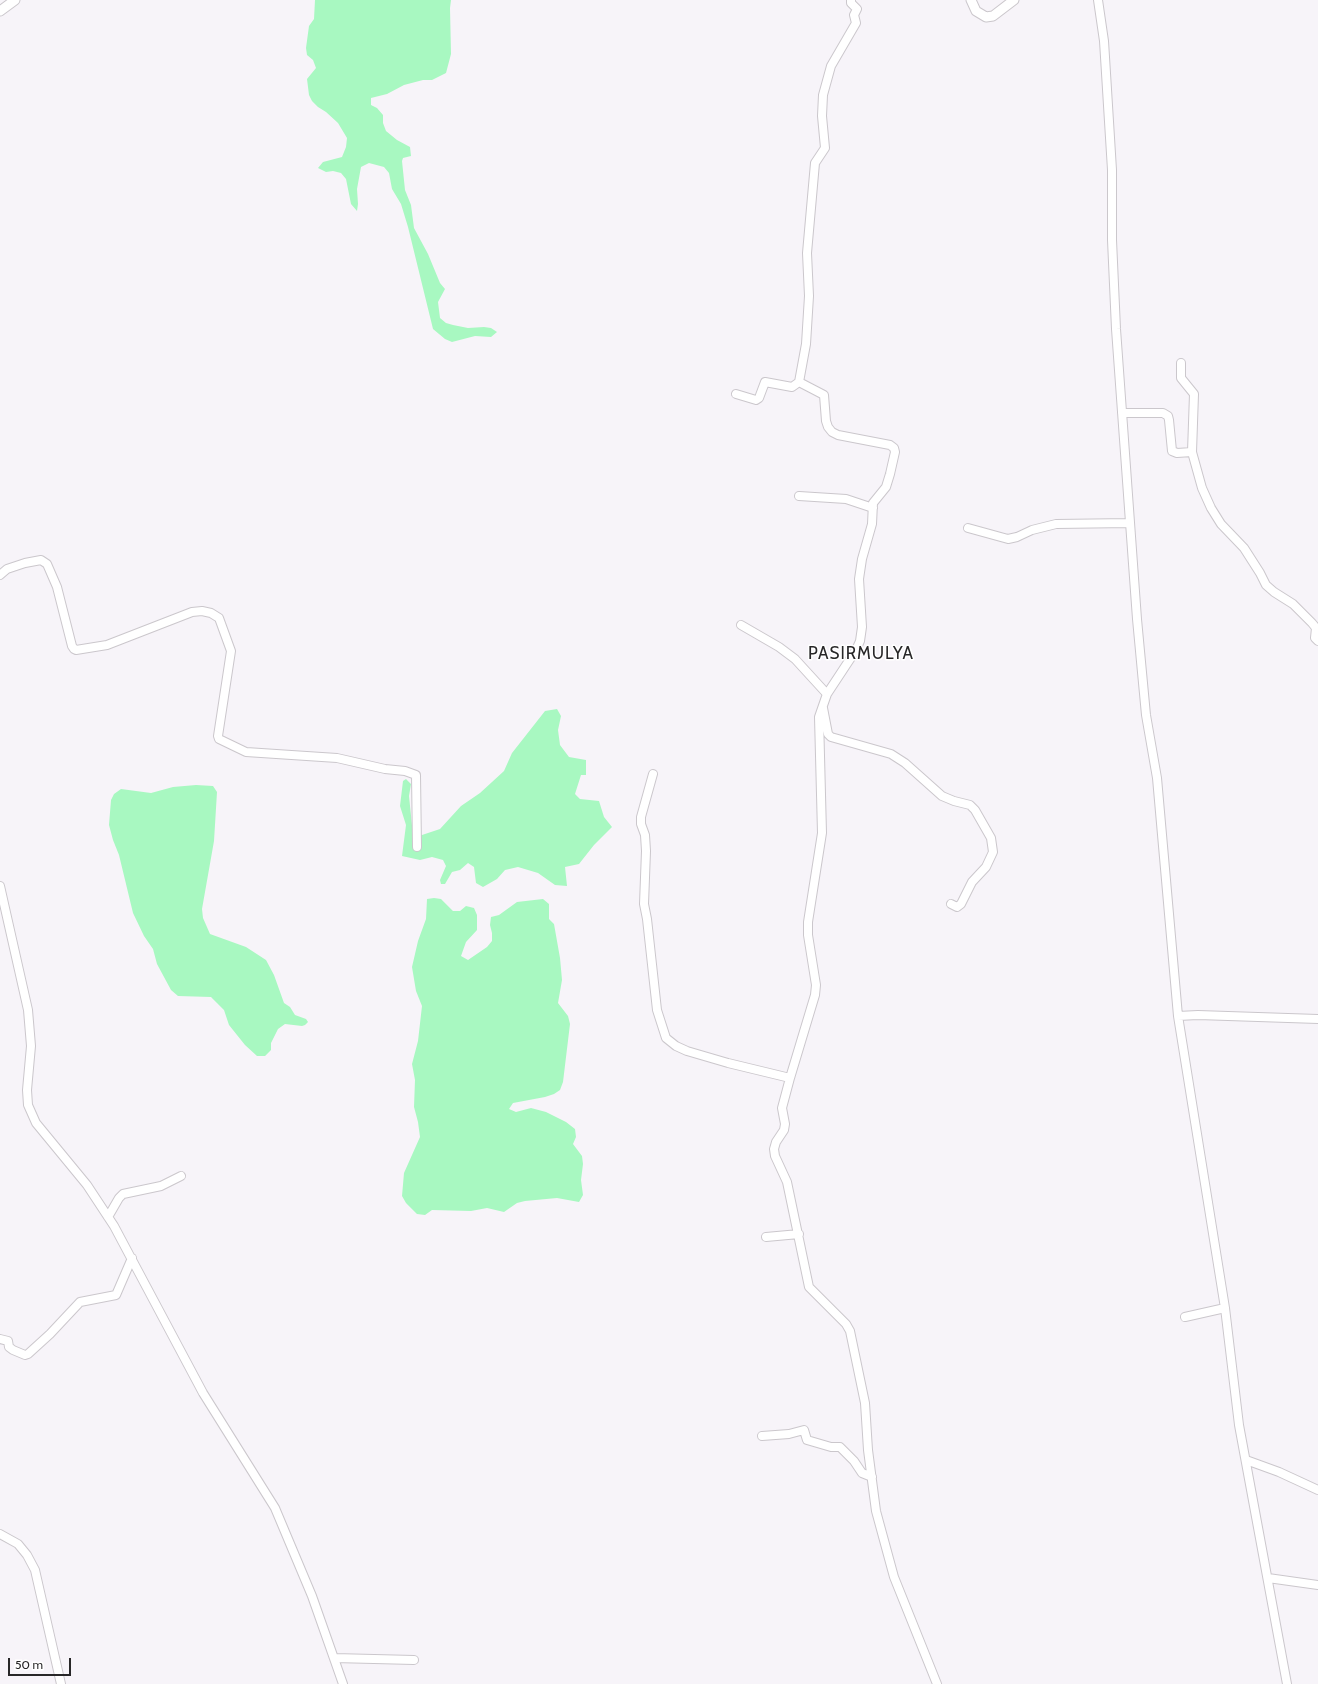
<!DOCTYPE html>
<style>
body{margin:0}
#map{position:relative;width:1318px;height:1684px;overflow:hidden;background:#f7f4f9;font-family:Cabin,sans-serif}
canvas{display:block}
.scale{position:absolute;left:8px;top:1658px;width:63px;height:18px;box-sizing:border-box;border:2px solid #282728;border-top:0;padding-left:5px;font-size:12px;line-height:14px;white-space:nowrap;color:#282728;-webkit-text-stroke:3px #fff;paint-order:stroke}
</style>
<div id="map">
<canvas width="1318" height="1684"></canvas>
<div class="scale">50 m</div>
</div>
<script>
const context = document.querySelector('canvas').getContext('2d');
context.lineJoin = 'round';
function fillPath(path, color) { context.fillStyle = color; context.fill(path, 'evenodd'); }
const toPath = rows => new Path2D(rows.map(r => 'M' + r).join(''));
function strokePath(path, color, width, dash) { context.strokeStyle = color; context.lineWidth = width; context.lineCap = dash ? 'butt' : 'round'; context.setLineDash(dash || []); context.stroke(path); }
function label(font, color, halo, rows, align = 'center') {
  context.font = font + ' Cabin,sans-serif'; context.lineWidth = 3; context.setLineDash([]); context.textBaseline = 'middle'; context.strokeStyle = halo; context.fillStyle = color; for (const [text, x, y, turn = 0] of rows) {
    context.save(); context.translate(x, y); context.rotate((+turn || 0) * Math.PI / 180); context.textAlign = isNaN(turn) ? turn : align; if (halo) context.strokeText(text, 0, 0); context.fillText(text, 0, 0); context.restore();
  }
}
fillPath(toPath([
 [315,0,451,0,450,8,451,54,446,73,432,80,423,80,404,85,387,94,371,98,371,105,377,108,383,115,383,123,386,131,397,140,410,147,411,156,403,158,402,161,405,190,411,205,414,228,428,254,440,283,445,289,438,302,440,318,446,323,453,325,468,328,484,327,491,328,497,332,491,337,475,336,452,342,445,339,433,329,408,227,401,204,392,189,389,173,384,167,369,163,361,167,357,189,358,204,357,211,351,204,346,179,341,173,333,171,326,172,318,168,323,162,342,157,346,147,347,138,338,123,326,112,318,107,312,101,309,95,307,79,316,68,313,60,307,55,306,48,309,26,314,19],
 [557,709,561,716,558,730,560,745,569,757,586,760,586,775,581,775,575,794,580,799,599,801,604,817,612,827,594,845,579,864,565,867,567,886,555,885,538,873,518,867,505,870,497,879,483,887,476,883,474,867,468,863,460,870,452,872,445,884,441,884,440,880,446,866,443,860,432,857,420,860,402,856,406,825,400,806,403,781,406,779,411,784,409,796,413,835,416,837,440,829,461,806,480,793,504,771,512,753,545,711],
 [196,785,213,786,217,792,214,841,202,909,203,918,210,934,246,947,266,960,274,975,284,1003,290,1007,295,1015,306,1019,308,1022,305,1025,302,1026,285,1024,278,1029,271,1043,271,1050,265,1056,257,1056,245,1045,229,1025,224,1010,211,997,178,996,171,990,157,964,153,949,144,936,133,913,119,855,113,840,109,825,111,800,114,794,121,789,151,793,173,787],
 [434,898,441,899,453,911,460,911,466,906,474,908,477,915,477,930,466,942,461,956,468,960,487,947,492,941,492,933,490,925,491,917,499,915,517,902,543,899,549,904,549,919,554,924,560,958,562,980,558,1003,568,1016,570,1024,563,1082,560,1090,554,1094,545,1097,513,1103,509,1109,516,1112,531,1108,546,1112,566,1122,575,1129,576,1137,573,1144,582,1156,583,1164,581,1180,583,1195,579,1202,557,1198,525,1201,517,1203,504,1212,487,1208,471,1211,432,1210,425,1215,417,1214,406,1203,402,1196,404,1173,420,1137,418,1122,414,1107,415,1080,412,1064,418,1041,422,1006,416,991,412,967,418,941,426,919,427,899]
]), '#a8f8c1');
const minor = toPath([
 [851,0,851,3,857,9,854,15,856,23,831,66,823,95,822,116,825,148,815,163,807,253,809,296,806,344,799,382,824,395,826,421,828,427,832,432,838,435,890,445,894,448,895,452,890,474,886,487,873,503,872,524,862,559,859,579,862,627,860,641,856,650,827,694,819,717,822,833,808,922,808,935,816,985,815,995,790,1078,782,1108,785,1124,784,1130,776,1142,774,1149,775,1156,787,1182,809,1287,846,1324,850,1331,865,1403,868,1450,876,1511,894,1577,937,1684],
 [1098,0,1104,41,1112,170,1112,240,1116,329,1137,619,1146,715,1157,778,1178,1016,1225,1308,1239,1425,1287,1684],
 [1181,363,1181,378,1194,394,1192,452,1202,488,1211,508,1221,524,1244,548,1260,573,1266,585,1274,592,1293,604,1312,623,1316,628,1315,638,1318,641],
 [736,394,756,400,759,398,765,382,792,387,799,382],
 [1122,413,1163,413,1168,416,1169,420,1172,451,1177,453,1192,452],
 [799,496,846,499,873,508],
 [968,528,1008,539,1017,537,1032,530,1056,524,1130,523],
 [0,575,7,569,25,563,41,560,47,564,57,587,72,646,74,649,76,650,107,645,192,612,202,611,211,613,219,618,231,651,218,736,219,739,246,752,337,758,385,769,405,771,416,775,417,847],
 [741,625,779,647,795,659,827,694],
 [823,708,828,734,831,737,891,754,905,763,942,796,954,801,970,805,975,810,991,838,993,852,986,867,972,882,961,904,957,907,951,904],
 [653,774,641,817,641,824,645,835,646,851,644,904,647,919,657,1010,666,1038,676,1046,687,1051,728,1063,790,1078],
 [0,886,28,1010,31,1046,27,1090,28,1105,36,1123,87,1185,114,1226,203,1393,275,1508,312,1596,343,1684],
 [1178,1016,1198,1015,1318,1019],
 [108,1217,119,1198,123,1194,161,1186,181,1176],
 [766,1237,799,1234],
 [1185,1317,1225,1308],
 [0,1339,8,1341,9,1347,13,1350,25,1355,28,1354,50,1334,80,1302,116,1295,132,1258],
 [762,1436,789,1434,804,1430,807,1440,831,1447,840,1447,854,1461,862,1473,872,1477],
 [1246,1460,1279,1472,1318,1490],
 [0,1534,18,1544,27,1555,35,1570,61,1684],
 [1268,1578,1318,1585],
 [334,1658,414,1660]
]);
const tertiary = toPath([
 [971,0,976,11,986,17,993,16,1014,0],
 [0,11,15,0]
]);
strokePath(minor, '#cbc7cc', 10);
strokePath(tertiary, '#cbc7cc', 11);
strokePath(minor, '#fff', 8);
strokePath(tertiary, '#fff', 9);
context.letterSpacing = '1px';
label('17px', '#282728', '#fff', [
 ["PASIRMULYA",861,654]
]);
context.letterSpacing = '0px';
</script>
